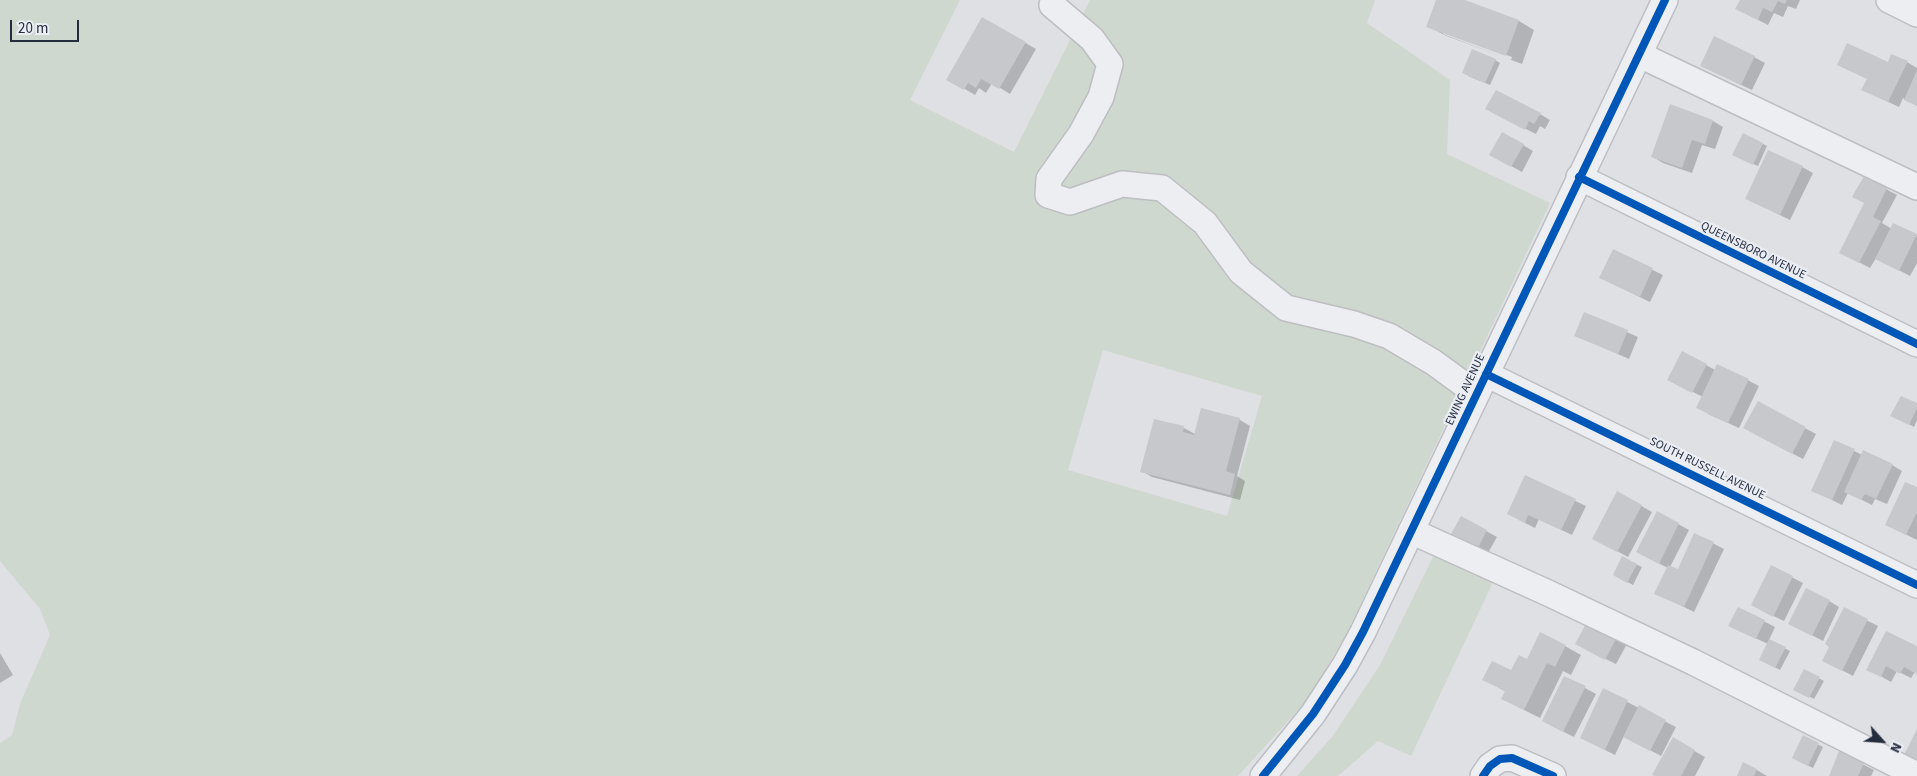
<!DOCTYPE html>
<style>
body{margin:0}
#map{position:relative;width:1917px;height:776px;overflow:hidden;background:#dee0e4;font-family:"Source Sans 3",sans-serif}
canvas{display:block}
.north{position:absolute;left:1857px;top:716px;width:50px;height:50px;-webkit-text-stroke:4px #eaeef4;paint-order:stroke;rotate:116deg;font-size:14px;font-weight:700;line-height:20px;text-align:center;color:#242c3d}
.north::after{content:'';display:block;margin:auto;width:18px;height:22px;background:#242c3d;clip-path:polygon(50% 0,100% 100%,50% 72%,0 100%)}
.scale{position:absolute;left:10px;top:20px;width:69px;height:22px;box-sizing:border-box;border:2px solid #242c3d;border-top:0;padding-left:6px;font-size:15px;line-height:18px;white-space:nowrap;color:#242c3d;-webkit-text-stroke:4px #eaeef4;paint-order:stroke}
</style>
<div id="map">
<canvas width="1917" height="776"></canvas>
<div class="north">N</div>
<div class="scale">20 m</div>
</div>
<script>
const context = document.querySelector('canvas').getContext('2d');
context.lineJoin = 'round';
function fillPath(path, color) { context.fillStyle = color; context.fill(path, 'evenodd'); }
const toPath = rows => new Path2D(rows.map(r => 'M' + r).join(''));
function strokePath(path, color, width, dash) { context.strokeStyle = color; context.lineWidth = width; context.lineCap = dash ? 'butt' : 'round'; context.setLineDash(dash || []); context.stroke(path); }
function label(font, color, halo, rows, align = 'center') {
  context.font = font + ' "Source Sans 3",sans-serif'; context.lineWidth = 4.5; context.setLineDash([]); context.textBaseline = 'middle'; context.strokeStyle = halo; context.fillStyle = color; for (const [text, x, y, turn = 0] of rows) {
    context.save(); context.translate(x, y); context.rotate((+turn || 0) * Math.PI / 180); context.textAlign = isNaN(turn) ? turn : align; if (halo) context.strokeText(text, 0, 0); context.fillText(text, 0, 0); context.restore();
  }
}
fillPath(toPath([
 [0,0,960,0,910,100,1014,152,1090,0,1375,0,1367,23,1450,80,1447,154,1550,203,1347,633,1308,699,1238,776,0,776,0,743,12,735,20,704,50,635,40,609,0,561],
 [1103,350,1262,396,1227,516,1068,470],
 [1435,553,1494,580,1411,756,1378,741,1338,776,1297,776,1332,737,1380,665]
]), '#ced8ce');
fillPath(toPath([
 [1438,0,1461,0,1519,21,1534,30,1522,64,1444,35,1428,26],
 [1443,32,1512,57,1511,60,1443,34],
 [1741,0,1800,0,1796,9,1788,6,1783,17,1774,13,1768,25,1737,9],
 [982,18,1036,49,1010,94,992,83,986,93,979,88,975,95,948,79],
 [1754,57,1765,63,1752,90,1712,71],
 [1495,60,1500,63,1490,85,1468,76],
 [1907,62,1917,68,1917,106,1903,98,1899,107,1863,90,1888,64],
 [1540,114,1550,120,1545,129,1540,126,1536,134,1497,115],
 [1713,121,1723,127,1715,149,1702,145,1692,173,1663,163,1653,157],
 [1503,133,1533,151,1522,172,1491,155],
 [1763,144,1767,146,1758,166,1739,158],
 [1802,167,1813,173,1790,220,1747,199],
 [1864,177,1897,195,1882,223,1892,229,1894,224,1917,236,1917,263,1910,276,1876,258,1870,268,1851,258,1866,203],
 [1614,251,1663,275,1650,302,1611,283],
 [1584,313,1638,337,1629,359,1575,335],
 [1706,365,1715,370,1718,365,1759,386,1739,428,1708,414,1703,397,1679,385],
 [1758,403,1816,434,1803,459,1755,434],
 [1917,405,1917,420,1914,427,1897,418],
 [1202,410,1240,420,1250,426,1237,476,1245,481,1240,500,1152,477,1142,471,1184,428,1195,434],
 [1835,441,1862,455,1892,465,1902,471,1887,504,1875,499,1872,505,1848,493,1842,505,1812,490],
 [1525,477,1586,506,1572,535,1539,519,1535,528,1519,520],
 [1917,489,1917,540,1897,530],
 [1618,493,1652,512,1628,557,1593,538],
 [1658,513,1689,530,1670,567,1678,571,1695,534,1724,549,1694,612,1656,593,1668,568,1648,558],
 [1461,517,1497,537,1488,553,1463,539],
 [1622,558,1642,567,1633,585,1614,575],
 [1772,567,1803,583,1784,621,1763,611],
 [1829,601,1839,607,1823,641,1800,629],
 [1738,608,1775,627,1769,640,1790,651,1780,670,1765,662,1768,644,1740,631],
 [1844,609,1878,626,1853,676,1834,666,1831,647],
 [1588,622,1628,642,1616,664,1587,650],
 [1565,646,1581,655,1571,675,1563,671,1540,718,1518,707,1506,692,1484,679,1512,672,1527,660],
 [1917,648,1917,673,1915,672,1911,678,1897,671,1891,682,1868,669],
 [0,653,13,675,0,683],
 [1805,671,1824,681,1814,699,1795,689],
 [1565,677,1596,694,1574,737,1554,727],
 [1604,690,1676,727,1661,756,1624,736,1615,755,1581,738],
 [1803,737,1823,747,1813,768,1798,761],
 [1673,739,1705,757,1695,776,1657,776],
 [1840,753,1874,770,1871,776,1830,776],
 [1757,770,1767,776,1738,776]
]), '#0003');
fillPath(toPath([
 [1436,0,1465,0,1519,20,1506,56,1426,27],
 [1740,0,1787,0,1785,4,1778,1,1772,12,1763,8,1758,20,1735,9],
 [982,17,1026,42,999,89,981,79,976,88,968,83,964,90,946,80],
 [1714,36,1755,56,1741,85,1700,66],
 [1847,43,1888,62,1891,54,1908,61,1888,102,1861,90,1867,79,1837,65],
 [1472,49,1496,59,1485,83,1462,73],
 [1917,70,1917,106,1904,100],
 [1496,90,1541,113,1534,124,1529,121,1525,130,1485,109],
 [1670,104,1713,120,1705,144,1692,140,1682,168,1651,157],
 [1502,132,1524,144,1511,167,1489,155],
 [1743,133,1763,143,1753,165,1732,155],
 [1768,150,1803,166,1780,215,1745,199],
 [1864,176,1887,188,1873,217,1881,221,1859,263,1839,253,1864,203,1852,197],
 [1893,223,1917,234,1899,271,1875,259],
 [1613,249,1653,268,1640,297,1599,278],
 [1584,312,1628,330,1618,354,1574,336],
 [1682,351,1707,364,1692,393,1667,380],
 [1717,364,1749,379,1728,423,1696,408],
 [1901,396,1917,403,1917,408,1909,425,1890,416],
 [1758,401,1806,427,1792,454,1743,428],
 [1201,408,1240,418,1226,471,1235,474,1230,495,1140,472,1154,419,1184,426,1183,432,1194,435],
 [1834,440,1855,449,1832,500,1811,491],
 [1863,450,1893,464,1876,499,1865,494,1861,500,1844,492],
 [1525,475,1576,499,1561,530,1528,515,1525,523,1507,514],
 [1905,482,1917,487,1917,512,1906,535,1885,525],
 [1617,491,1642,505,1617,552,1592,539],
 [1657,511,1679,523,1659,564,1636,552],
 [1461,516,1487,530,1478,548,1451,534],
 [1694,533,1714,542,1684,607,1654,594,1668,565,1678,569],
 [1622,556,1637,564,1627,583,1613,575],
 [1771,565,1793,576,1773,617,1751,605],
 [1806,588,1830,600,1812,636,1788,624],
 [1738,607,1765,620,1756,639,1728,626],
 [1844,607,1868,619,1842,671,1822,661,1829,647,1825,644],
 [1588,620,1618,635,1605,660,1575,644],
 [1886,631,1917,646,1917,674,1904,667,1900,674,1886,666,1881,677,1866,670],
 [1540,632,1566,645,1555,667,1547,663,1524,710,1501,699,1505,691,1482,680,1492,661,1511,670,1519,655,1527,659],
 [1769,639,1786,647,1775,668,1759,660],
 [1804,669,1820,677,1809,698,1793,690],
 [1564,676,1586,686,1563,732,1542,721],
 [1603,688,1628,700,1605,750,1580,738],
 [1639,705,1666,720,1650,751,1623,737],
 [1917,729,1917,762,1904,755],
 [1803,735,1819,743,1808,766,1792,758],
 [1673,737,1695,750,1681,776,1655,776,1652,775],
 [1839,751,1864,763,1858,776,1829,776],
 [1743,762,1757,769,1754,776,1737,776]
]), '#c6c8cc');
const minor = toPath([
 [1889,0,1917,14],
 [1052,5,1092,39,1110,64,1101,97,1081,134,1049,179,1048,195,1070,202,1122,184,1162,188,1205,223,1241,272,1286,308,1354,324,1389,336,1433,362,1477,394],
 [1640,55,1917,187],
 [1579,177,1917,344],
 [1486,374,1917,585],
 [1411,531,1548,593,1693,662,1917,775],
 [1263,776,1313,714,1345,665,1363,632,1665,0],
 [1483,776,1490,766,1500,759,1512,758,1553,776]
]);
strokePath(minor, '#bcbec2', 28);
strokePath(minor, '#edeef1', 25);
strokePath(toPath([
 [1579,177,1917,344],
 [1486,374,1917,585],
 [1263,776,1313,714,1345,665,1363,632,1665,0],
 [1483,776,1490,766,1500,759,1512,758,1553,776]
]), '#0057b8', 8);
label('12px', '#242c3d', '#eaeef4', [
 ["QUEENSBORO AVENUE",1753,251,26],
 ["EWING AVENUE",1466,390,-65],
 ["SOUTH RUSSELL AVENUE",1707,469,26]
]);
</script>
